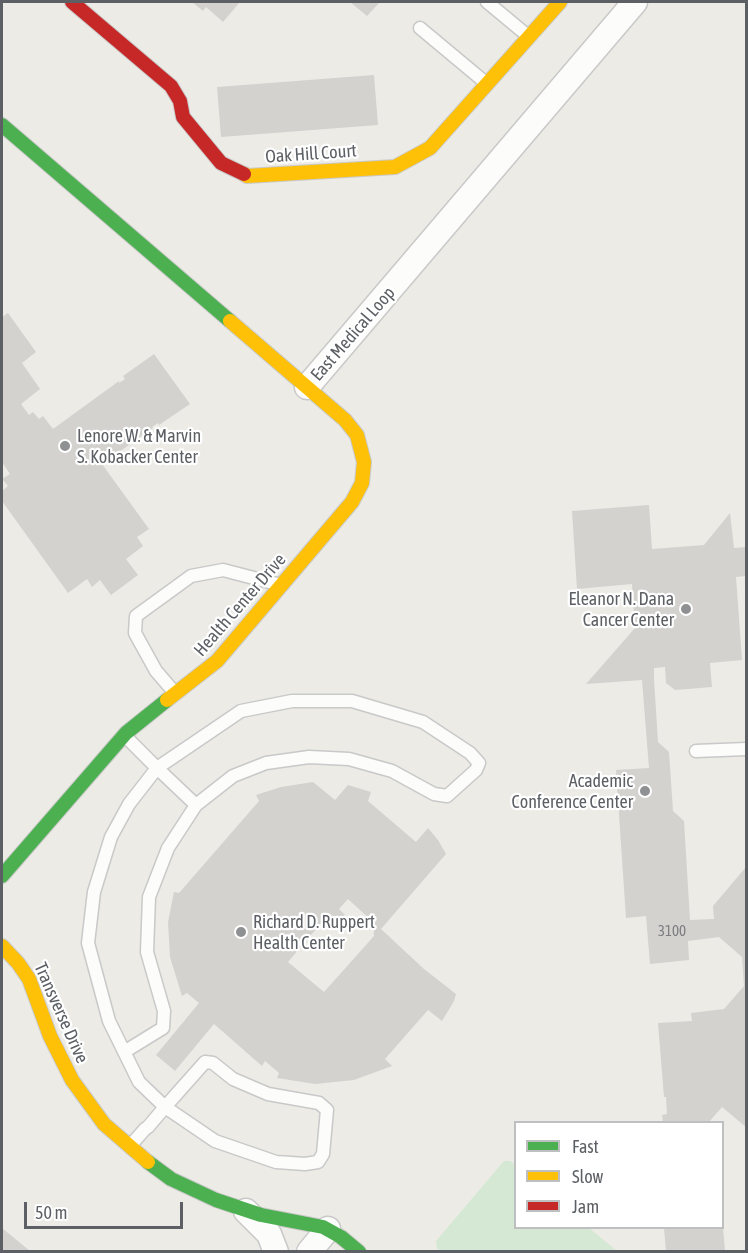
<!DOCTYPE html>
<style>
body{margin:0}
#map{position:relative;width:748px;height:1253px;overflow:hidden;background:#ecebe6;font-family:"Asap Condensed",sans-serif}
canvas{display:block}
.frame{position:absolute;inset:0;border:3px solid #5c5f64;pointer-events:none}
.legend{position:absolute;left:514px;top:1121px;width:210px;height:108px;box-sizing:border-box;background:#fff;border:2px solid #bebfc1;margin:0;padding:8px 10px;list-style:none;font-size:18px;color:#5c5f64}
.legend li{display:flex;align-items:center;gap:12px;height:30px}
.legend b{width:30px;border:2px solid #bebfc1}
.scale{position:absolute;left:24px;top:1202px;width:159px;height:27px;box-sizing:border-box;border:3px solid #5c5f64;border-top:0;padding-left:8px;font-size:18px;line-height:21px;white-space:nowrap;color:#5c5f64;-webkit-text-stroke:4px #fff;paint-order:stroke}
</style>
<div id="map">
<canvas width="748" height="1253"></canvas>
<div class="frame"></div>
<ul class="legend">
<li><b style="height:8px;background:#4caf50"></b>Fast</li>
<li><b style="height:8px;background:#ffc107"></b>Slow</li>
<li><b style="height:8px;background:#c62828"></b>Jam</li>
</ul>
<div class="scale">50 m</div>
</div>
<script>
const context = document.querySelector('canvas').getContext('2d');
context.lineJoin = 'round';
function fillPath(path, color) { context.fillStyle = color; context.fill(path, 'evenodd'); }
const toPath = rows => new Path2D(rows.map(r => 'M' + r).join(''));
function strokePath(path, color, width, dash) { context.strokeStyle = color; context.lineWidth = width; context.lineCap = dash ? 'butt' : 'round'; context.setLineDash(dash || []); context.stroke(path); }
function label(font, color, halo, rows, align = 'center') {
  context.font = font + ' "Asap Condensed",sans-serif'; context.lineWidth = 4.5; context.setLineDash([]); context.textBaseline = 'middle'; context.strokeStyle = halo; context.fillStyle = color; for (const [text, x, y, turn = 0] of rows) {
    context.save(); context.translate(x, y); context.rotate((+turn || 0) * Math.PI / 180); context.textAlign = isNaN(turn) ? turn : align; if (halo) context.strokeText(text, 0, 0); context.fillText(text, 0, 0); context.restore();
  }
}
fillPath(toPath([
 [504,1161,510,1161,515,1165,516,1228,589,1228,617,1251,441,1251,437,1248,436,1241]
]), '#d4e8d3');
fillPath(toPath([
 [192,2,240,2,223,22,206,7,203,11],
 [350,2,380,2,367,16],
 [374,75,378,125,221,137,217,87],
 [8,313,36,352,22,363,40,389,21,404,29,415,33,412,39,419,43,416,53,429,119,381,119,383,125,379,123,376,154,354,190,404,159,425,158,423,152,427,153,428,102,464,149,529,137,537,143,546,126,559,138,575,111,595,100,580,92,587,87,579,68,593,2,501,2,491,8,486,2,479,10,474,2,462,2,317],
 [649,505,652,549,704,545,730,513,734,548,746,547,746,576,736,577,742,660,710,663,712,687,675,690,666,683,665,667,654,668,654,679,658,742,669,752,673,811,684,821,690,920,714,919,713,906,746,867,746,1127,722,1107,709,1122,663,1122,662,1115,667,1114,666,1097,664,1097,658,1023,692,1021,691,1013,724,1009,744,986,742,957,719,937,688,941,689,960,650,964,646,916,626,918,616,770,649,768,642,680,586,684,635,628,632,584,577,589,572,511],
 [313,782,335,800,348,785,371,792,368,801,416,842,428,828,438,840,446,854,381,929,424,969,456,994,454,1001,442,1021,428,1010,385,1059,392,1066,354,1080,315,1084,277,1078,279,1073,265,1061,262,1066,214,1024,175,1071,156,1055,199,1003,187,993,182,996,170,957,168,922,174,892,179,893,259,801,256,795,281,787],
 [348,899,373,922,374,936,324,992,288,962,322,922,332,930,345,915,339,909],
 [723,1227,725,1251,666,1251,664,1228],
 [2,1228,30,1251,2,1251]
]), '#d3d2cf');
const lane = toPath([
 [487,2,528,36],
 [420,28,486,83],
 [175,693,156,671,135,633,136,616,191,576,223,570,277,584],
 [125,736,157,768,196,805,233,776,266,763,309,757,349,759,392,771,434,794,447,796,476,770,479,763,470,753,423,722,352,701,292,701,241,711,157,768,129,804,111,837,94,892,88,943,109,1021,139,1082,165,1107,215,1141,276,1162,305,1164,318,1162,323,1154,327,1110,319,1103,268,1094,233,1079,213,1063,205,1062,165,1107,148,1127,145,1129,130,1146],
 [696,751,746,749],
 [124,1052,163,1028,164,1011,147,952,149,897,168,848,196,805]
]);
const street = toPath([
 [307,387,635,2],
 [246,1211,269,1234,276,1252],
 [309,1252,328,1229]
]);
const fast = toPath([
 [2,125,230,321],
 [2,876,126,733,167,700],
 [148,1162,171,1179,216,1200,261,1215,323,1227,341,1237,359,1252]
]);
const slow = toPath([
 [244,174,247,176,395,167,430,148,560,2],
 [167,700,217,661,352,502,362,483,364,462,357,435,345,420,230,321],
 [2,946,18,963,29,979,50,1036,72,1080,104,1124,148,1162]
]);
const jam = toPath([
 [72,2,171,86,180,101,183,117,221,163,244,174]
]);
strokePath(lane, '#c8c9c8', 15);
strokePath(street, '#c8c9c8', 27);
strokePath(fast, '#c9c9c9', 16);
strokePath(slow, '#c9c9c9', 16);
strokePath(jam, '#c9c9c9', 16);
strokePath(lane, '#fcfcfb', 12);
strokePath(street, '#fcfcfb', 24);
strokePath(fast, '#4caf50', 14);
strokePath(slow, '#ffc107', 14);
strokePath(jam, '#c62828', 14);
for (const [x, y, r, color] of [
 [65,446,6,"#8e9092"],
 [686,609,6,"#8e9092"],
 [645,791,6,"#8e9092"],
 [241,932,6,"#8e9092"]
]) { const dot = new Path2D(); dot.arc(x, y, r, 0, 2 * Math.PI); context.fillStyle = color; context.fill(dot); strokePath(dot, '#fff', 2); }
label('15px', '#7b7d80', null, [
 ["3100",672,931]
]);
label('18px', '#5c5f64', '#fff', [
 ["Oak Hill Court",311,154,-4],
 ["East Medical Loop",353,334,-49],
 ["Health Center Drive",240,605,-49],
 ["Transverse Drive",61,1013,66]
]);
label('18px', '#5c5f64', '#fff', [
 ["Lenore W. & Marvin",77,436],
 ["S. Kobacker Center",77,457],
 ["Eleanor N. Dana",674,599,"right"],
 ["Cancer Center",674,620,"right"],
 ["Academic",633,781,"right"],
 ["Conference Center",633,802,"right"],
 ["Richard D. Ruppert",253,922],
 ["Health Center",253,943]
], 'left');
</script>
